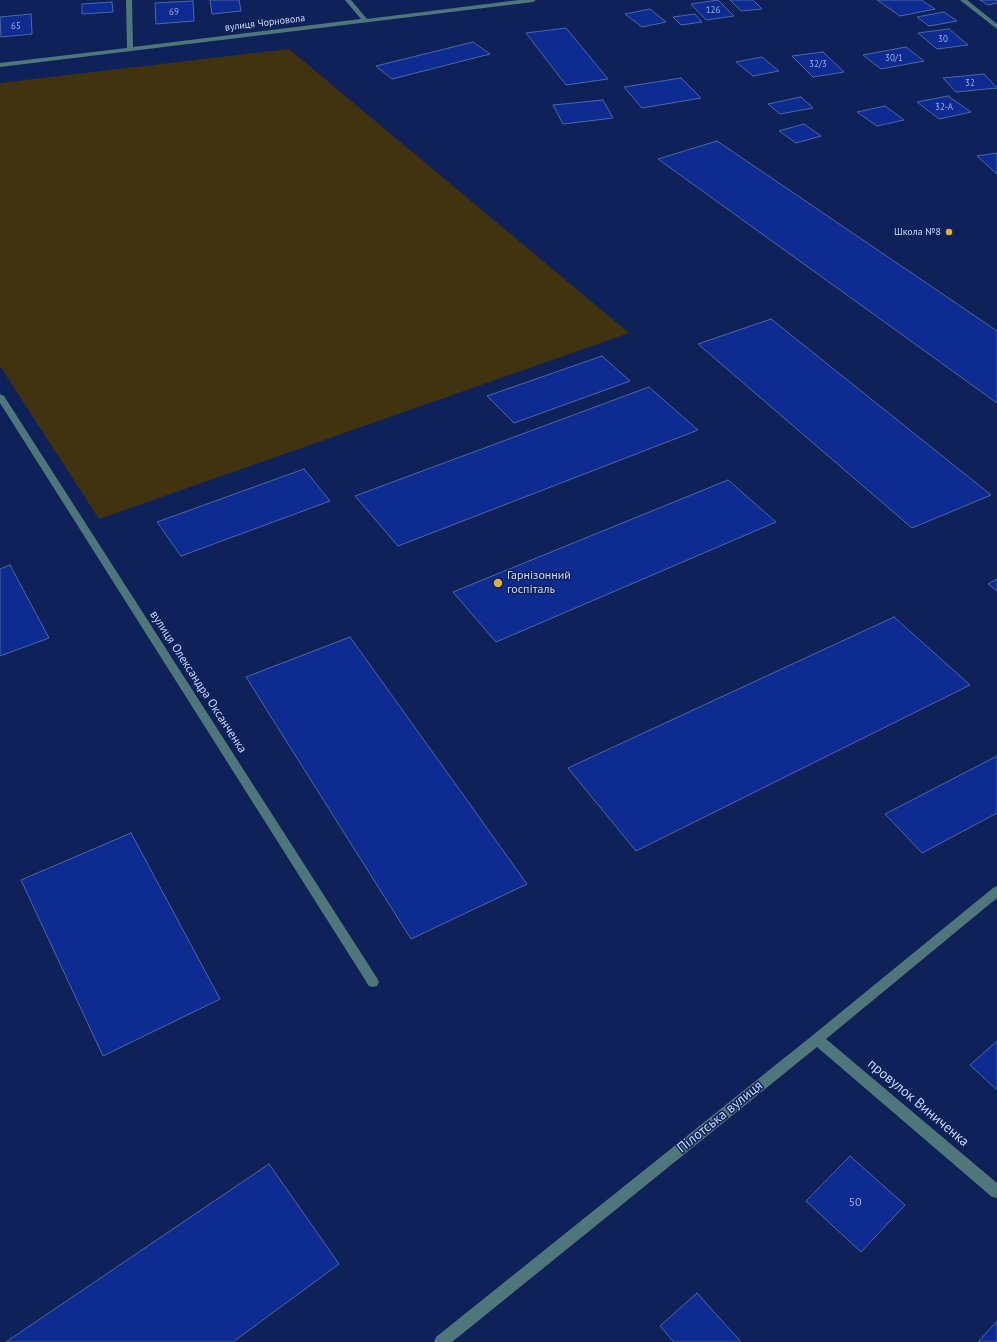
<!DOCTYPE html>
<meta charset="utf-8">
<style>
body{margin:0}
canvas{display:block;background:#0e2259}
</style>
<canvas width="997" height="1342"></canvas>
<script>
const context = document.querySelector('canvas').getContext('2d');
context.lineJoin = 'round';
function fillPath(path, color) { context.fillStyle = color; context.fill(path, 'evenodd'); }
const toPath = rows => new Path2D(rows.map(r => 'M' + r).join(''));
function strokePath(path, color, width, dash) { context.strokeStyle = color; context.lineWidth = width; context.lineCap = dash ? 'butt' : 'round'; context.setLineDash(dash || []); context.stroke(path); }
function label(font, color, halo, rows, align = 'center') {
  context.font = font + ' "PT Sans",sans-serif'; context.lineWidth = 3; context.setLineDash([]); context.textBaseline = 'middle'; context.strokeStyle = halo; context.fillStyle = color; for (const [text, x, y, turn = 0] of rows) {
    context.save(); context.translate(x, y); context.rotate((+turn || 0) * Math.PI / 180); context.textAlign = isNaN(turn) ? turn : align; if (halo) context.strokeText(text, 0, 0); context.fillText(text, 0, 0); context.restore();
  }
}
fillPath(toPath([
 [289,49,629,333,99,519,0,366,0,83]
]), '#413210');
const building = toPath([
 [210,0,239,0,241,11,212,14,210,0],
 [718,0,734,16,706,20,691,4,718,0],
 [730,0,753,0,762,9,741,11,730,0],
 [877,0,921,0,935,9,900,16,877,0],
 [980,0,997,0,997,3,988,5,980,0],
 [193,1,194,21,156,24,155,3,193,1],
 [112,2,113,12,82,14,82,4,112,2],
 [650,9,666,22,642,27,625,14,650,9],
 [944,12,957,21,929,26,917,17,944,12],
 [31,14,32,34,1,37,0,17,31,14],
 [695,14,702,22,681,25,673,17,695,14],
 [566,28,608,79,566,85,526,33,566,28],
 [949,29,968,45,937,49,918,33,949,29],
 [473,42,490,54,392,79,376,66,473,42],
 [906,47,924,61,881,69,863,55,906,47],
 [823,52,844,72,813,77,792,56,823,52],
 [762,57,779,71,753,76,736,62,762,57],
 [984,74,997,88,956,92,943,78,984,74],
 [681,78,701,98,642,108,624,87,681,78],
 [948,96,971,112,939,119,917,102,948,96],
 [801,97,813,108,780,114,768,104,801,97],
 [603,100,613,118,563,124,553,105,603,100],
 [885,106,904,120,877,126,857,112,885,106],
 [804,124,821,136,796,143,779,131,804,124],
 [717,141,997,331,997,403,658,159,717,141],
 [997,153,997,174,977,156,997,153],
 [771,319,991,495,912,528,698,344,771,319],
 [602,356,630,381,514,423,487,396,602,356],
 [649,387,698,430,398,546,355,496,649,387],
 [304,469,330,501,181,556,157,522,304,469],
 [728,480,776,522,496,642,453,592,728,480],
 [10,565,49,638,0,656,0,569,10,565],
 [997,579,997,591,988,584,997,579],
 [894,617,970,685,636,851,568,768,894,617],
 [350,637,527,884,411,939,246,677,350,637],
 [997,756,997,813,922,853,885,814,997,756],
 [131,833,220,999,103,1056,21,880,131,833],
 [997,1041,997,1090,970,1065,997,1041],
 [850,1156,905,1205,861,1252,806,1201,850,1156],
 [269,1164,339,1264,233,1342,6,1342,269,1164],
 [697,1293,741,1342,674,1342,660,1326,697,1293],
 [997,1321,997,1342,978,1342,997,1321]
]);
fillPath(building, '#0d2b90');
strokePath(building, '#4c67a4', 1);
fillPath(toPath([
 [126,0,132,0,133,47,361,19,345,0,351,0,367,19,519,0,536,0,533,2,0,67,0,63,127,48,126,0],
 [960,0,967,0,997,24,997,29,960,0],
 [0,394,4,396,377,978,379,982,377,986,373,987,369,986,0,403,0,394],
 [997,886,997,898,826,1039,997,1183,997,1198,992,1197,817,1047,452,1342,434,1342,436,1337,813,1035,993,888,997,886]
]), '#4e767b');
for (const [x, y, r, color] of [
 [949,232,4,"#e1af34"],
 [498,583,5,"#e1af34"]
]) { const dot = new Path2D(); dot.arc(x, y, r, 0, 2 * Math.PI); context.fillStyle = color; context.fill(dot); strokePath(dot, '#0e2259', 1.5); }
label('9px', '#9aaee1', null, [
 ["126",713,10],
 ["69",174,12],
 ["65",16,26],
 ["30",943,39],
 ["30/1",894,58],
 ["32/3",818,64],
 ["32",970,83],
 ["32-А",944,107]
]);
label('10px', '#c9d9fc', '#0e2259', [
 ["вулиця Чорновола",265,23,-7]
]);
label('10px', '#c9d9fc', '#0e2259', [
 ["Школа №8",941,232]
], 'right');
label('12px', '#c9d9fc', '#0e2259', [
 ["Гарнізонний",507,576],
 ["госпіталь",507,590]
], 'left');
label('12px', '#c9d9fc', '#0e2259', [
 ["вулиця Олександра Оксанченка",198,682,57]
]);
label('12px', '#9aaee1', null, [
 ["50",855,1203]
]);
label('14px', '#c9d9fc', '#0e2259', [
 ["провулок Виниченка",918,1103,40],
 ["Пілотська вулиця",720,1117,-39]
]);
</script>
